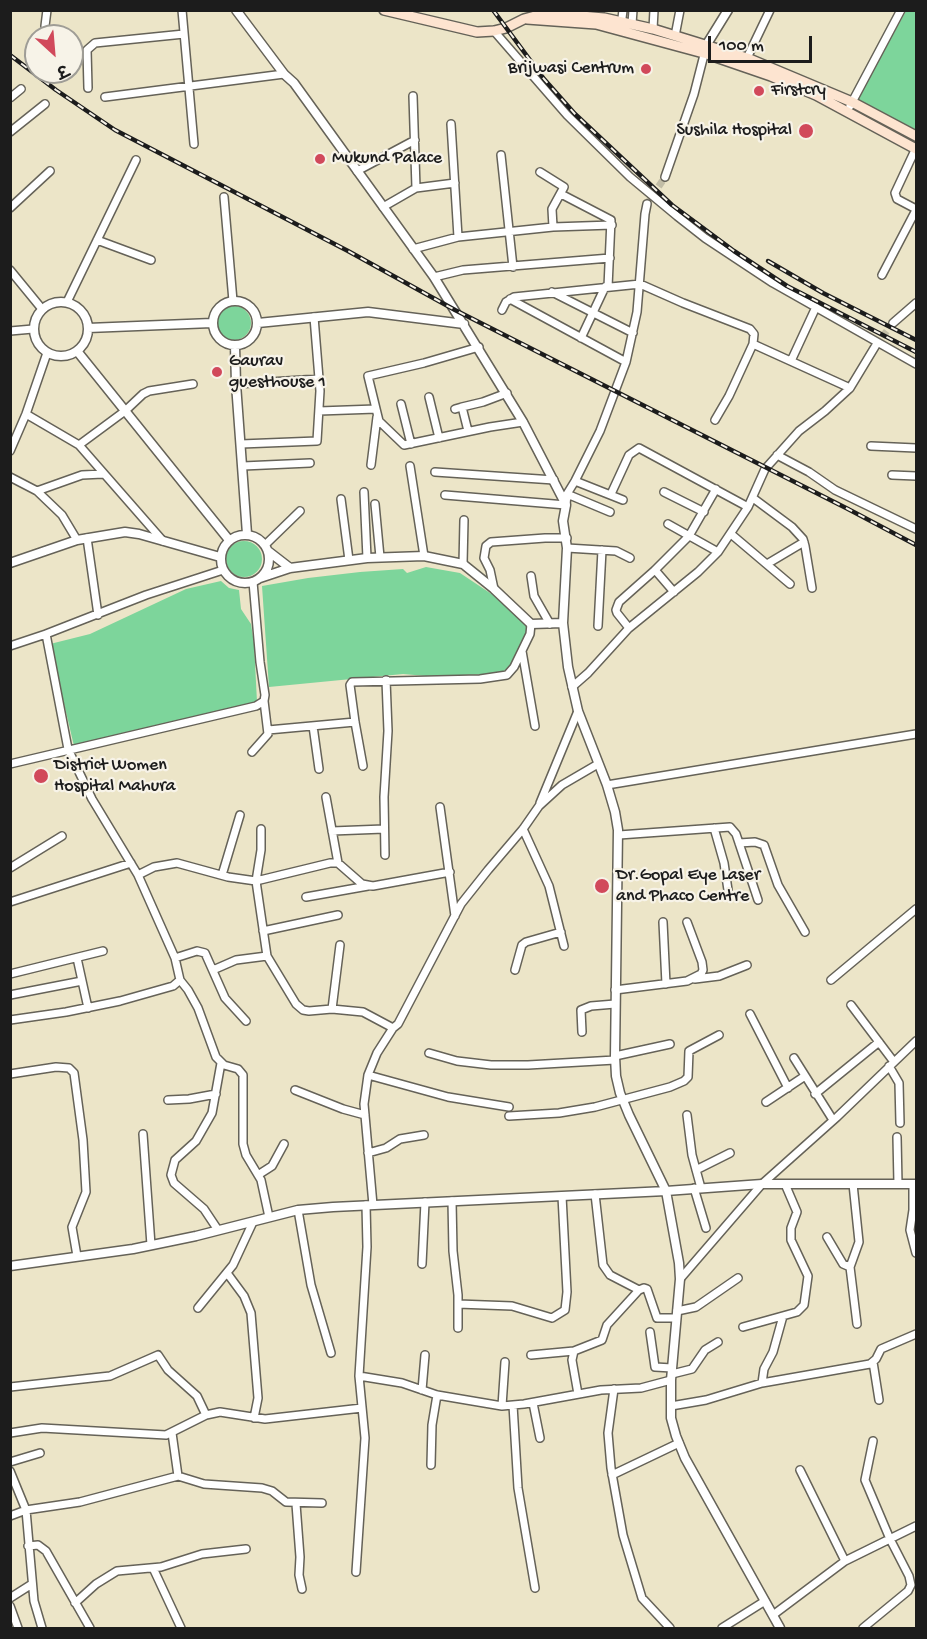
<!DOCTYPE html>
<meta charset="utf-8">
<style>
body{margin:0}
#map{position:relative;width:927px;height:1639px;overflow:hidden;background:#ece5c8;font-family:"Gochi Hand","Playpen Sans Deva",sans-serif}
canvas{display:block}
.frame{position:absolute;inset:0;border:12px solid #1c1c1c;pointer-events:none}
.north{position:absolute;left:24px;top:24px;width:60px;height:60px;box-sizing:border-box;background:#f7f3e8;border:2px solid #9f9d96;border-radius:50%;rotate:154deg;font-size:16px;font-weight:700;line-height:24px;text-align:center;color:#1c1c1c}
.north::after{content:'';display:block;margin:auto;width:21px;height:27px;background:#d1495b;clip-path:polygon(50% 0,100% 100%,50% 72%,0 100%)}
.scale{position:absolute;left:708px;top:36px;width:104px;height:27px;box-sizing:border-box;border:3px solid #1c1c1c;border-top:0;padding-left:8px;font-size:18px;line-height:21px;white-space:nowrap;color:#1c1c1c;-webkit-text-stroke:4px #f7f3e8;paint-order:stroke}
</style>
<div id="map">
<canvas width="927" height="1639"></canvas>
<div class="frame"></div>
<div class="north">उ</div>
<div class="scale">100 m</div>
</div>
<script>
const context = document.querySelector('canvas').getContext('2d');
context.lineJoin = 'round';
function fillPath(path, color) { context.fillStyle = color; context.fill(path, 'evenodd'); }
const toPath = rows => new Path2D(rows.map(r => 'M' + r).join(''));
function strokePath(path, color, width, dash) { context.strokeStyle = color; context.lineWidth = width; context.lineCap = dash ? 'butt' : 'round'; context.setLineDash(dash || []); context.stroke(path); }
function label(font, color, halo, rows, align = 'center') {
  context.font = font + ' "Gochi Hand",sans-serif'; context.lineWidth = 4.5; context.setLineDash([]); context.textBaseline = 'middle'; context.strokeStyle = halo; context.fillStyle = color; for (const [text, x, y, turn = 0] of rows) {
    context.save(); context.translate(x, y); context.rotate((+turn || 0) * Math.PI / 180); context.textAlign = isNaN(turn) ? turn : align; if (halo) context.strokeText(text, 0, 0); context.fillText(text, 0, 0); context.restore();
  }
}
fillPath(toPath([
 [906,11,916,11,916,130,857,100],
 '217 323a17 17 0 1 1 34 0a17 17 0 1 1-34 0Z',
 '226 559a18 18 0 1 1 36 0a18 18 0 1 1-36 0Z',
 [426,567,460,573,493,595,526,625,526,634,510,666,500,674,426,676,403,674,269,687,262,586,308,578,360,572,403,569,407,573],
 [221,581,229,588,239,590,241,609,251,624,254,643,257,702,74,746,50,644,90,634,186,589]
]), '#7dd59b');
strokePath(toPath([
 [647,204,665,177],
 [876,345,893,323]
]), '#c2bda6', 7, [7, 3.5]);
const minor = toPath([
 [182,10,194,144],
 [632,24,633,10],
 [45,26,47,10],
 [621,26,623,10],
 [653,29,654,10],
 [494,31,567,115,630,177,677,216,705,238,773,283,916,364],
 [675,36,680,10],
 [747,58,770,10],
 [88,88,87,50,95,43,184,34],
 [413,96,416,188],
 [105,97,284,74],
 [10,98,21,89],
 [850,106,901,10],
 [451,124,458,237],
 [10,132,45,104],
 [916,148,895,193,897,199,916,209],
 [501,155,513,267],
 [357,171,415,140],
 [540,172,564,187,552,209,553,227],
 [665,177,694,94,705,51],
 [561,194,611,220,608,287],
 [224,197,233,301],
 [383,207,416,188,455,183],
 [10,208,50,171],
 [97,240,151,260],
 [413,249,458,237,553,227,612,225],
 [10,270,42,309],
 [882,275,916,210],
 [434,277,463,270,610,258],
 [552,292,633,333],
 [510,299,626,362],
 [67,302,136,160],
 [502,310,506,302,514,297,640,284,683,303,750,329,754,334,753,344,729,396,715,420],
 [893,323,916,303],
 [10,331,33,329],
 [581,338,605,287],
 [753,344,850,388],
 [479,347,424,363,368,376,379,421,404,445,490,427,523,422],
 [791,361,816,307],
 [236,384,319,379],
 [429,397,439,438],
 [401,404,411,444],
 [462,407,483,402,507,393],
 [455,409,462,407,468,431],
 [319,411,376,409],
 [26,414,79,445,163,541],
 [241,444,317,441,320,391,314,317],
 [79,445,125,411,143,394,149,391,193,384],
 [871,446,916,448],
 [10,451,26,414,47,353],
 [777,455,809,472,835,490,916,529],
 [371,465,377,417],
 [243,466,310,463],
 [410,466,424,556],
 [435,472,554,480],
 [892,475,916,476],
 [10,477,37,491,62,515,77,540],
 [575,481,623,500],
 [37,491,82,475,103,474],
 [364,492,367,558],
 [664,492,704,512],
 [567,494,610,512],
 [611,494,629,455,639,448,748,507],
 [445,495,566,505,567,494,575,481,600,431,626,362,637,312,645,214,647,204],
 [753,498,792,527,803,539,805,546,812,588],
 [341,499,349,560],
 [375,504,380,557],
 [668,524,718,552],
 [731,534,790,584],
 [87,538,98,615],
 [265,545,300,511],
 [567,548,616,551,630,558],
 [463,564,464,520],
 [767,564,804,542],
 [655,570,674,592],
 [531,576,534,596,550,624],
 [494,589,490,570,484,558,486,546,491,542,545,538,567,538],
 [598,626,602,550],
 [629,628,617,613,616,610,619,602,655,570,689,536,716,489],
 [10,646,46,634],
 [522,651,535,726],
 [572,687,588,673,629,628,698,572,718,552,748,507,765,469,774,459,799,431,825,411,850,388,876,345],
 [313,726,319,769],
 [268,730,355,722],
 [252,752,268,734,264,701],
 [10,764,256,706,264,701,265,695,260,662,253,582],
 [363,766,355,722,350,685,352,682,480,679,507,675,514,667,530,634,531,624],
 [607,785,916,734],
 [326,797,338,863],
 [540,803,578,711],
 [440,807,455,916],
 [714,828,724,863,728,890],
 [261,829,261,850,256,881,267,956,296,1004,303,1010,309,1011,332,1009,363,1012,393,1028],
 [523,829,549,886,564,946],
 [332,831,384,829],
 [619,835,730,827,736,834,758,900],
 [739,843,755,842,764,845,778,885,805,932],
 [385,855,384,797,388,731,386,680],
 [10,868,62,836],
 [138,875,154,867,177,863,228,877,256,881,330,863,338,863,362,884,373,886,450,872],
 [222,875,240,815],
 [306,897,368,886],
 [10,902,131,863],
 [663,922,666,984],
 [263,931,338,915],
 [77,958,88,1008],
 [175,958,197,951,205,953,225,998,246,1021],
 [213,970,236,960,267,956],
 [515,970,522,945,526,942,561,932],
 [10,974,103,951],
 [695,979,719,976,747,965],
 [180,980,188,990,198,1008,216,1057,224,1065,238,1069,243,1075,243,1144,246,1155,261,1180,269,1217],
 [831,980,916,909],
 [615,990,687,981,701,974,703,970,702,962,687,922],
 [10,995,82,981],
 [851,1005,894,1062],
 [332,1009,340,945],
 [750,1014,788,1088],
 [10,1020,66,1012,120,1001,173,986,180,980,175,958,138,875,92,799,68,749,46,634,146,595,223,570],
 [582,1032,581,1010,591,1006,615,1004],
 [429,1053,457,1061,491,1065,528,1065,615,1060],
 [615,1056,670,1044],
 [794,1058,833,1120],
 [889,1066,899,1083,900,1123],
 [10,1074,56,1067,69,1068,74,1073,83,1140,86,1192,72,1227,77,1256],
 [368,1075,448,1097,509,1107],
 [295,1090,343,1109,365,1115],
 [815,1094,879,1042],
 [168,1100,189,1099,216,1094],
 [766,1102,805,1076],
 [687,1115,692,1155,701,1188],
 [509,1116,559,1113,595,1107,670,1087,684,1081,688,1077,689,1051,719,1035],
 [143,1134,151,1245],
 [897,1137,898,1184],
 [368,1153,386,1148,400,1139,424,1135],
 [696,1170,730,1153],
 [258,1175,272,1166,284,1144],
 [853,1184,859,1242,850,1267,857,1324],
 [913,1184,913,1210,910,1230,916,1253],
 [694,1188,706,1228],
 [595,1194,603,1265,610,1275,639,1290],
 [452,1201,453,1251,458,1295,458,1328],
 [373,1205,364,1104,368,1075,377,1053,393,1028,398,1024,461,904,488,870,523,829,539,806,562,785,598,764],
 [298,1210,311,1285,331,1353],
 [218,1230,204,1209,174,1183,171,1175,175,1160,196,1141,212,1113,221,1063],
 [827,1237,843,1264,850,1267],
 [422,1264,425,1202],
 [227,1273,244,1296,251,1313,258,1398,254,1418],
 [680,1279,762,1184,837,1117,916,1041],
 [458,1304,512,1306,552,1318,565,1310,567,1292,562,1196],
 [198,1308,233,1265,253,1222],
 [677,1311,696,1307,738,1278],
 [743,1327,797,1312,804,1305,808,1276,791,1240,791,1228,797,1212,785,1184],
 [650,1332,655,1367,672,1368],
 [531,1355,574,1351],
 [873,1362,879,1400],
 [672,1374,692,1369,705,1350,718,1342],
 [359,1376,402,1383,437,1395,502,1406,524,1404,601,1390,641,1388,671,1380],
 [762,1383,764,1369,773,1352,783,1316],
 [10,1387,110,1376,158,1355,168,1370,197,1396,206,1415],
 [614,1389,608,1433,611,1468,623,1535,642,1598,670,1628],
 [422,1390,425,1355],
 [578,1394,572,1360,574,1351,602,1340,607,1325,639,1290,644,1288,647,1289,657,1318,676,1318],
 [533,1403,540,1438],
 [513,1405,518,1488,535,1588],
 [502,1406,505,1362],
 [671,1406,706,1400,762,1383,870,1364,876,1359,881,1349,916,1334],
 [10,1433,42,1428,166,1435,206,1415,220,1412,265,1419,362,1408],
 [172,1433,178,1476],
 [10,1462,40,1453],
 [431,1465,432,1425,437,1395],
 [800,1470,845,1561],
 [10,1471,26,1510,34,1601,42,1628],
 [612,1475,679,1443],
 [296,1504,300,1557,299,1575,302,1589],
 [10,1516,26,1510,80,1502,178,1476,204,1484,262,1488,272,1491,286,1502,322,1503],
 [28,1546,38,1545,46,1551,90,1628],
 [153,1568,181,1628],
 [356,1572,365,1438,359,1376,367,1247,366,1205],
 [10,1598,32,1584],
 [75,1603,96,1584,117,1571,161,1567,202,1554,246,1549],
 [10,1606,18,1628],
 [773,1615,845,1561,916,1526],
 [722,1628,765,1601],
 [863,1628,908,1591,911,1585,909,1576,890,1539,865,1480,873,1441]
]);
const tertiary = toPath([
 [236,10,284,74,294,83,434,277,523,422,566,505,563,521,567,548,563,623,568,667,578,711,607,785,615,812,618,830,615,1056,616,1076,620,1093,629,1115,666,1191,679,1263,680,1279,671,1380,671,1418,676,1436,685,1458,780,1628],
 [707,44,728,10],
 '213 323a22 22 0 1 1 44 0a22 22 0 1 1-44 0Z',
 '34 329a27 27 0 1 1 54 0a27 27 0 1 1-54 0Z',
 [258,323,368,312,464,324],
 [88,328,212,323],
 [235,346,236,384,247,534],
 [77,351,229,540],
 '221 559a24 24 0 1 1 48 0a24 24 0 1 1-48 0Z',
 [268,551,290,568],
 [10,563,77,540,125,532,139,534,220,557],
 [260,578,290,568,367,558,424,556,463,564,494,589,531,624,563,623],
 [10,1266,133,1249,196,1236,298,1210,333,1207,666,1191,762,1184,916,1184]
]);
const secondary = toPath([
 [384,10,477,32,494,31,506,28,524,19,546,13,604,18,653,29,747,58,852,102,916,136],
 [527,19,596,24,707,54,771,76,816,95,916,149]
]);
strokePath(minor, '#656258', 10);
strokePath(tertiary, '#656258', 11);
strokePath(secondary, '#656258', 12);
strokePath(minor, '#fff', 7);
strokePath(tertiary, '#fff', 8);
strokePath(secondary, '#fde4d0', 9);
const rail = toPath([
 [493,10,544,79,575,114,672,205,734,251,787,286,916,352],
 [10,55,56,90,115,130,348,251,455,310,848,509,916,545],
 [768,261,823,293,916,340]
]);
strokePath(rail, '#1c1c1c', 4.5);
strokePath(rail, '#f7f3e8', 2, [7]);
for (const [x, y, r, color] of [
 [646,69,6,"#d1495b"],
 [759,91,6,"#d1495b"],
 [806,131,8,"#d1495b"],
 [320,159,6,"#d1495b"],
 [217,372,6,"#d1495b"],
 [41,776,8,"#d1495b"],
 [602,886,8,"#d1495b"]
]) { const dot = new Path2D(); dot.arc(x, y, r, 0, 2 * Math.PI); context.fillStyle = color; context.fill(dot); strokePath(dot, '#f7f3e8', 2); }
label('18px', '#1c1c1c', '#f7f3e8', [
 ["Brijwasi Centrum",634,69,"right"],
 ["Firstcry",771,91],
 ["Sushila Hospital",792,131,"right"],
 ["Mukund Palace",332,159],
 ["Gaurav",229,362],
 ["guesthouse 1",229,383],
 ["District Women",54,766],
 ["Hospital Mahura",54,787],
 ["Dr.Gopal Eye Laser",616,876],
 ["and Phaco Centre",616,897]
], 'left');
</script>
